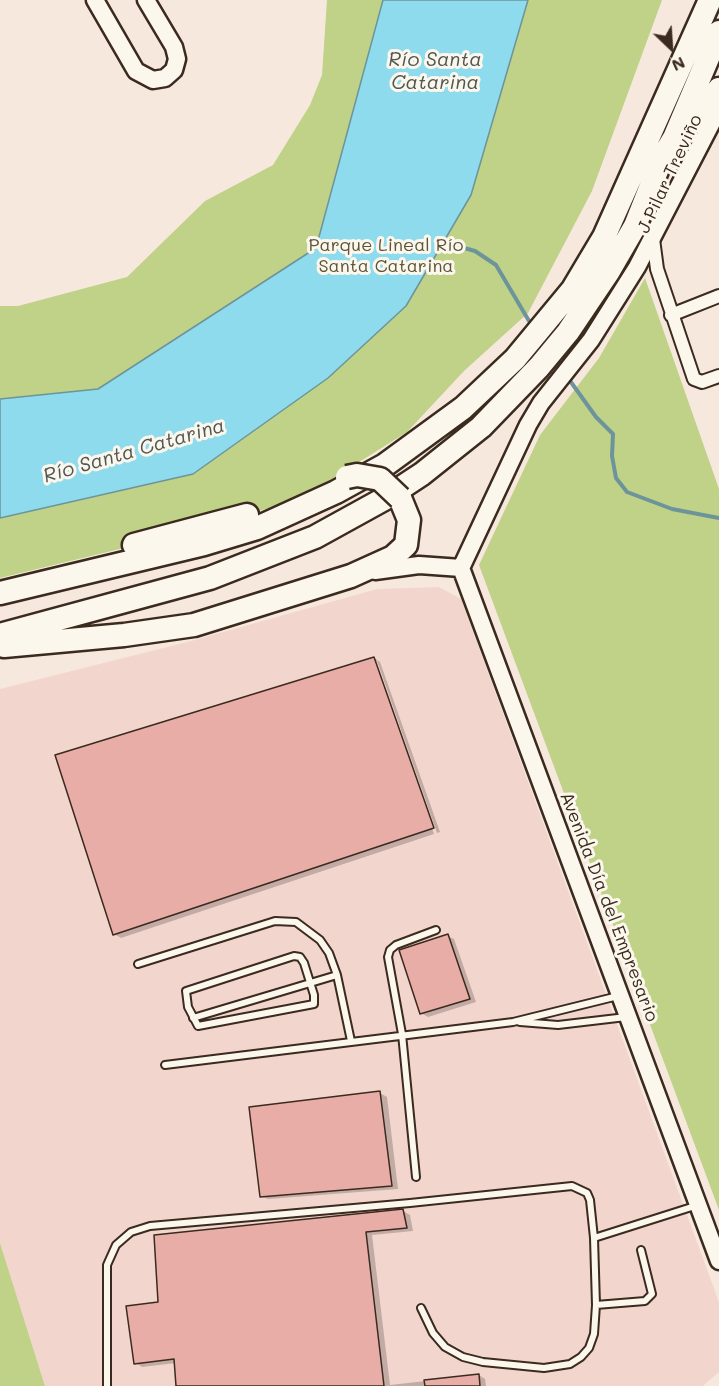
<!DOCTYPE html>
<meta charset="utf-8">
<style>
body{margin:0}
#map{position:relative;width:719px;height:1386px;overflow:hidden;background:#f7e8de;font-family:Mali,sans-serif}
canvas{display:block}
.north{position:absolute;left:641px;top:18px;width:60px;height:60px;-webkit-text-stroke:4px #fbf7ec;paint-order:stroke;rotate:155deg;font-size:16px;font-weight:700;line-height:24px;text-align:center;color:#3b2a1e}
.north::after{content:'';display:block;margin:auto;width:21px;height:27px;background:#3b2a1e;clip-path:polygon(50% 0,100% 100%,50% 72%,0 100%)}
</style>
<div id="map">
<canvas width="719" height="1386"></canvas>
<div class="north">N</div>
</div>
<script>
const context = document.querySelector('canvas').getContext('2d');
context.lineJoin = 'round';
function fillPath(path, color) { context.fillStyle = color; context.fill(path, 'evenodd'); }
const toPath = rows => new Path2D(rows.map(r => 'M' + r).join(''));
function strokePath(path, color, width, dash) { context.strokeStyle = color; context.lineWidth = width; context.lineCap = dash ? 'butt' : 'round'; context.setLineDash(dash || []); context.stroke(path); }
function label(font, color, halo, rows, align = 'center') {
  context.font = font + ' Mali,sans-serif'; context.lineWidth = 6; context.setLineDash([]); context.textBaseline = 'middle'; context.strokeStyle = halo; context.fillStyle = color; for (const [text, x, y, turn = 0] of rows) {
    context.save(); context.translate(x, y); context.rotate((+turn || 0) * Math.PI / 180); context.textAlign = isNaN(turn) ? turn : align; if (halo) context.strokeText(text, 0, 0); context.fillText(text, 0, 0); context.restore();
  }
}
fillPath(toPath([
 [439,587,461,599,719,1302,719,1372,703,1386,45,1386,0,1243,0,689,191,641,377,589]
]), '#f2d6cd');
fillPath(toPath([
 [327,0,662,0,592,191,528,313,464,371,407,432,332,479,272,507,186,533,0,578,0,306,18,306,127,277,205,201,273,165,310,105,322,75],
 [645,278,719,489,719,1210,479,565,540,435,599,358],
 [0,1243,45,1386,0,1386]
]), '#bfd287');
const water = toPath([
 [383,0,528,0,471,195,406,306,328,378,193,474,0,518,0,399,98,389,316,248,383,0]
]);
fillPath(water, '#8edbed');
strokePath(water, '#6d949a', 1.5);
fillPath(toPath([
 [374,658,380,662,440,832,437,833,377,661,374,661,434,834,121,938,114,934],
 [447,936,454,939,476,1002,428,1017,421,1013],
 [380,1093,387,1097,398,1189,268,1199,261,1196],
 [403,1211,410,1215,413,1231,372,1235,390,1385,479,1375,485,1379,486,1386,178,1386,176,1363,142,1367,136,1363,159,1304]
]), '#0003');
strokePath(toPath([
 [439,241,475,251,496,265,529,321],
 [568,378,596,417,613,434,612,456,616,478,627,492,672,509,719,518]
]), '#6d949a', 4);
const building = toPath([
 [374,657,434,828,113,935,55,755,374,657],
 [448,934,470,999,420,1014,399,950,448,934],
 [380,1091,392,1186,260,1197,249,1107,380,1091],
 [403,1209,407,1228,366,1232,384,1386,176,1386,174,1359,134,1364,126,1306,158,1302,154,1235,403,1209],
 [479,1374,480,1386,425,1386,424,1380,479,1374]
]);
fillPath(building, '#e8ada6');
strokePath(building, '#3b2a1e', 1.5);
const lane = toPath([
 [294,956,300,957,304,963,314,995,314,1004,198,1026,188,1007,186,991,294,956],
 [138,964,275,921,296,922,320,940,329,953,337,975,351,1041],
 [193,1018,337,975],
 [520,1022,558,1025,626,1017],
 [165,1065,513,1022,618,996],
 [416,1177,402,1034,388,957,390,950,396,945,436,930],
 [594,1238,698,1205],
 [596,1305,645,1301,652,1294,641,1250],
 [107,1386,107,1265,116,1245,131,1232,150,1226,410,1203,572,1186,587,1193,590,1200,594,1238,596,1305,594,1334,589,1348,581,1357,570,1364,544,1368,483,1362,463,1357,445,1347,433,1333,421,1308]
]);
const street = toPath([
 [653,239,657,269,694,379,702,382,719,376],
 [671,315,719,296]
]);
const secondary = toPath([
 [95,0,136,71,153,80,165,78,174,70,177,59,174,47,146,0],
 [461,568,719,1261],
 [461,568,528,425,541,403,591,340,637,267,719,109],
 [375,571,419,565,461,568]
]);
const highway = toPath([
 [680,133,697,118,719,89],
 [134,545,247,515],
 [0,593,204,544,257,528,336,492,385,465,463,408,515,359,573,289,604,237,710,0],
 [0,635,210,578,315,537,384,499,422,474,481,427,539,367,568,332,609,271,635,226,662,158,674,138,719,32],
 [4,646,124,635,194,625,351,576,393,557,406,545,409,520,400,498]
]);
strokePath(lane, '#3b2a1e', 10);
strokePath(street, '#3b2a1e', 16);
strokePath(secondary, '#3b2a1e', 21);
strokePath(highway, '#3b2a1e', 27);
strokePath(lane, '#fbf7ec', 6);
strokePath(street, '#fbf7ec', 12);
strokePath(secondary, '#fbf7ec', 16);
strokePath(highway, '#fbf7ec', 22);
const highwayBridge = toPath([
 [347,477,357,475,380,479,400,498]
]);
strokePath(highwayBridge, '#3b2a1e', 27, []);
strokePath(highwayBridge, '#fbf7ec', 22);
label('18px', '#3b2a1e', '#fbf7ec', [
 ["J Pilar Treviño",670,174,-65],
 ["Avenida Día del Empresario",609,907,69]
]);
label('18px', '#5c5438', '#fbf7ec', [
 ["Parque Lineal Río",386,245],
 ["Santa Catarina",386,266]
]);
label('italic 20px', '#505652', '#fbf7ec', [
 ["Río Santa",435,60],
 ["Catarina",435,83],
 ["Río Santa Catarina",134,451,-16]
]);
</script>
